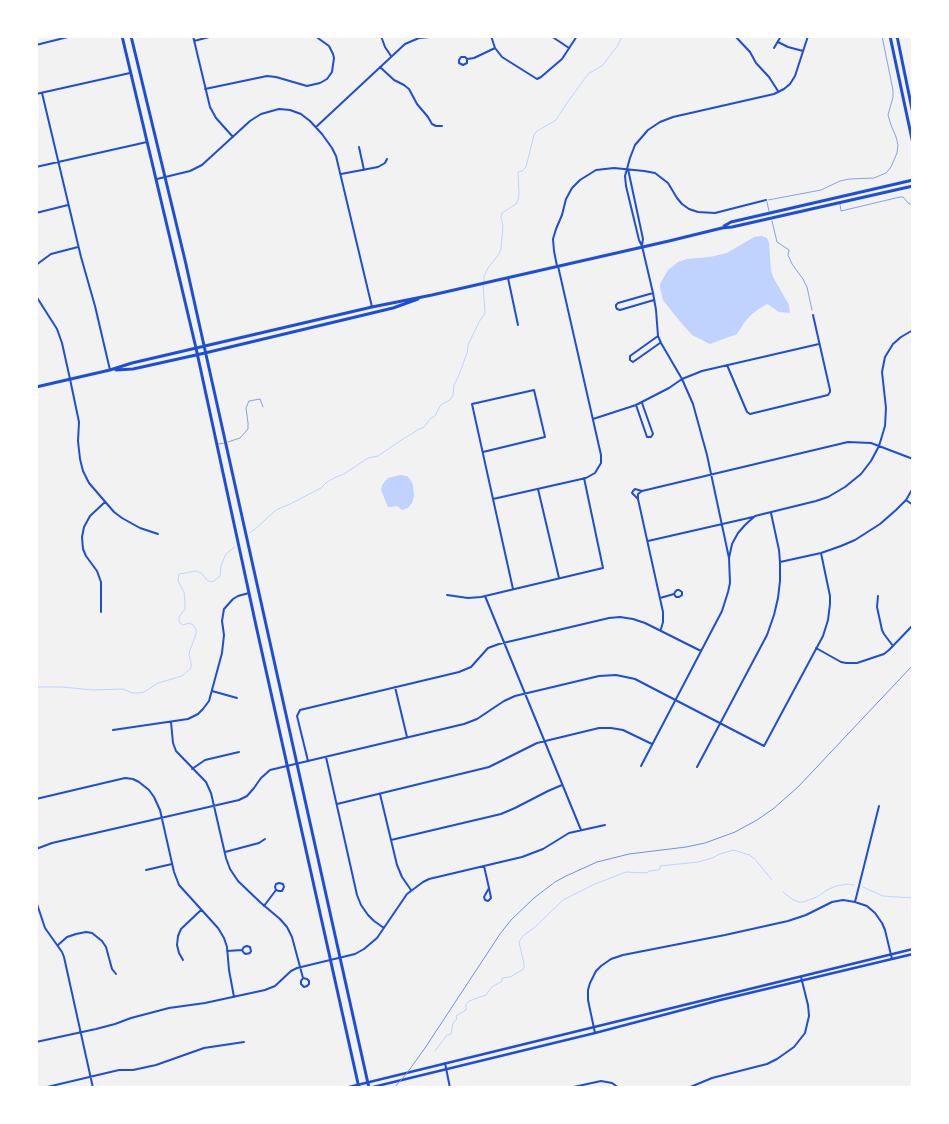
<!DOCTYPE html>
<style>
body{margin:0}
#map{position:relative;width:949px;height:1124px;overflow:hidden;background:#f2f2f2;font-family:"PT Sans",sans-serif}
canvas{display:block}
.frame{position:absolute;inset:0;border:38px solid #fff;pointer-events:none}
</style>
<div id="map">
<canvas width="949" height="1124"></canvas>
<div class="frame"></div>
</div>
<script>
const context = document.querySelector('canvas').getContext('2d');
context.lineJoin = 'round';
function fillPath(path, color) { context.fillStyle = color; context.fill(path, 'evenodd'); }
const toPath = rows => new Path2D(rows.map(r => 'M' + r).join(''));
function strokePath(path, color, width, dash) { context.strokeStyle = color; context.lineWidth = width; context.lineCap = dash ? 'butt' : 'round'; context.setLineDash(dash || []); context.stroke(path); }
fillPath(toPath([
 [762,236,767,238,769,243,771,270,773,277,789,305,790,313,779,312,769,305,767,304,757,310,750,316,744,323,737,334,710,344,692,335,678,319,663,300,660,288,660,284,668,270,678,262,687,259,710,257,727,253,754,237],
 [400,475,407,476,410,479,413,485,414,496,412,503,408,508,402,510,397,506,390,507,388,507,381,490,382,485,388,478]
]), '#bfd3fe');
strokePath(toPath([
 [484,281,484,277,488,268,499,254,501,249,503,226,501,217,502,213,516,204,518,200,519,194,518,172,522,171,526,167,534,135,537,131,556,120,567,103,588,74,603,65,618,45,622,36],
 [249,533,254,530,276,510,290,504,321,488,327,482,336,477,344,474,368,458,378,456,397,443,419,429,423,428,431,418,435,416,440,406,444,403,450,400,453,395,454,385,459,375,467,353,468,345,479,322,485,313,483,285],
 [36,687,62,687,93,690,123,689,132,693,138,693,144,692,158,683,182,676,191,668,191,663,189,655,190,650,196,634,196,629,193,625,189,623,183,625,180,623,179,621,179,617,185,609,185,602,184,592,178,581,179,574,196,571,201,573,207,580,211,582,214,581,220,576,221,566,225,556,227,553,235,547],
 [863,887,883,896,913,898],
 [783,892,792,899,798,902,803,902,817,897,827,890,836,886,848,884,854,885],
 [435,1051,447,1035,451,1034,453,1023,457,1019,456,1016,466,1010,466,1004,469,1001,486,995,492,987,502,981,502,978,510,977,522,970,524,968,524,964,519,942,523,936,535,927,563,900,595,884,626,872,647,873,649,871,658,870,660,869,660,866,698,862,712,858,720,854,734,850,749,855,754,858,772,880]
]), '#bfd3fe', 1);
strokePath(toPath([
 [768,200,821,190,840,181,849,179,874,178,886,173,891,167,897,153,898,145,896,137,891,125,888,115,893,97,893,90,882,36],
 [767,202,769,211],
 [840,204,841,211,900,197,903,197,909,204,913,204],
 [772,221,777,242,789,250,788,255,792,264,803,279,807,287,812,310],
 [228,442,240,438,248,429,248,423,246,408,249,401,260,399,263,407],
 [218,444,225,443]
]), '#1d4ed8', 0.5);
strokePath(toPath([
 [193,36,210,107,216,118,233,137],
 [381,36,385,47,391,56],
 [491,36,495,48,502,57,537,79,541,77,562,59,577,36],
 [551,36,569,48],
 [735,36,750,52,756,63,769,77,778,91],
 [194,41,213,36],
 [778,42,788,47,803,51],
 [36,45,72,36],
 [774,48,781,36],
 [467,59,467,63,463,65,459,63,459,60,461,57,465,57,467,59,474,58,495,48],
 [380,67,394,80,404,85,409,89,417,104,428,117,432,124,436,126,442,126],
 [205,89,267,76,276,77,307,86,320,83,327,79,332,72,334,58,333,54,329,46,315,36],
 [42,93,81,257,95,306,110,370],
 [36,94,130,73],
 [316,127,405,44,419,38,441,36],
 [359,147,364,170],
 [36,167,147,142],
 [628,169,643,239,642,245],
 [341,174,378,167,385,163,387,159],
 [157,179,190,171,202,165,250,121,261,114,279,109,290,110,301,114,310,121,322,134,332,148,336,156,372,307],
 [36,213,68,205],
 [36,265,51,254,78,247],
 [557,266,554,251,553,239,556,229,562,215,566,199,572,188,580,180,596,170,614,168,644,171,655,173,668,183,677,198,682,204,689,209,698,212,715,213,766,200],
 [508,278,518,325],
 [653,293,618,303,616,305,616,307,617,309,620,310,654,300],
 [36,296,57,329,62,343,70,379],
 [658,336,630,356,630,360,633,362,660,343],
 [727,365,747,412,750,414,828,395,830,392,830,390,813,315],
 [70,379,79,422,78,441,80,459,83,471,89,483,114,512,122,518,140,528,158,534],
 [636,405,647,437,651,437,653,434,642,403],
 [593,419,636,405,669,388,682,379,702,371,819,344],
 [483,452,545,437,534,390,472,404,493,499,513,589],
 [538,489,559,578],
 [642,491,635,489,633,491,632,493,638,499,663,612,663,622,661,629],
 [493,499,586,478,595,473,601,463,601,455,558,266],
 [638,499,638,494,642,491,848,442,871,443,913,459],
 [906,500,913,505],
 [648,541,753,517],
 [729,558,707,455,693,404,682,379,661,343,658,336,656,310,653,293,642,246,639,240,626,186,625,176,630,158,635,145,648,130,660,122,673,117,774,94,784,89,790,84,795,76,808,36],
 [780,562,821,553,841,546,855,540,880,524,896,510,906,500,913,488],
 [447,595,468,598,481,597,603,568,584,478],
 [485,596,581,830],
 [878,596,877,607,882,630,884,634,893,646],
 [660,598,674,594,675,592,677,590,679,590,682,592,682,595,679,597,676,597,674,594],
 [101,612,101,582,97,571,86,556,83,549,82,537,84,527,90,516,105,502],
 [816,648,841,662,846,663,857,663,884,654,889,650,913,625],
 [395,687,407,737],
 [212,691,237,698],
 [171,722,173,743,176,751,206,782,211,793,226,858,230,869,238,881,261,903,280,919,287,927,292,937,303,978,301,981,301,984,304,987,307,986,309,984,309,981,307,979,303,978],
 [113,730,188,719,198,714,203,709,209,701,222,653,224,635,222,621,224,609,233,599,238,596,249,593],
 [326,757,357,895,361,905,368,915,374,921,384,928],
 [308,761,297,716,300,710,459,672,471,667,488,648,499,644,609,618,620,617,633,619,645,623,701,651],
 [641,766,722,611,728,592,730,583,729,558,732,544,738,533,745,525,755,516,816,501,828,497,845,487,861,474,871,461,879,446,885,426,886,408,882,372,885,357,893,344,901,337,913,330],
 [697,767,767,635,774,615,778,598,780,581,780,562,779,550,771,513],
 [192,769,205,760,239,752],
 [380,794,397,865,402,877,411,890],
 [36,799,125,778,133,779,139,782,149,790,154,797,160,810,174,872,179,885,218,928,224,938,227,947,229,970,234,997],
 [337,804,489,767,537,743,599,728,611,728,623,730,652,744],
 [391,840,501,814,515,808,548,791,562,785],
 [36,849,52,843,239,800,247,796,254,788,261,778,270,770,464,724,477,719,504,701,515,696,599,676,616,675,635,679,764,746,823,636,828,620,830,604,830,596,821,553],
 [225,852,259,843,265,839],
 [484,866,489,888],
 [146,870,172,864],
 [489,888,491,898,488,901,485,900,484,897,489,888],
 [36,901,45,928,62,952,64,957,93,1088],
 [855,902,879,806],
 [264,906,276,890,275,887,276,884,279,883,283,884,284,887,282,891,279,891,276,890],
 [58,945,67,937,76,934,86,932,92,933,102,941,106,947,112,969,116,974],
 [227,951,242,950,244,947,247,946,250,947,251,951,250,953,246,954,244,953,242,950],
 [183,960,179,953,177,945,178,936,181,929,201,910],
 [595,1033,588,1000,588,990,590,983,596,971,601,966,611,959,623,955,725,935,788,921,806,915,832,902,843,900,855,902,867,906,875,913,882,923,885,930,892,959],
 [36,1042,96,1029,115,1024,131,1018,169,1008,205,1003,265,990,275,986,291,971,297,968,355,954,364,949,377,938,407,894,423,882,429,879,522,857,543,849,569,833,605,825],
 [445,1063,450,1088],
 [43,1088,119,1070,133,1070,156,1065,204,1048,244,1042],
 [569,1088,601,1081,612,1083,619,1088],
 [688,1088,712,1078,767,1064,777,1059,794,1047,805,1033,809,1016,808,1005,801,977]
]), '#1d4ed8', 2);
strokePath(toPath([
 [345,1088,913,949],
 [369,1088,595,1033,720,1000,913,954]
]), '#1d4ed8', 2.5);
strokePath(toPath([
 [122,36,196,348,257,630,359,1088],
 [131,36,185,260,369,1088],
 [890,36,913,144],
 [897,36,913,114],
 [724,226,731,222,913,180],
 [116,370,133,369,205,353,393,308,418,299],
 [36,387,110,370,132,363,372,307,432,295,669,241,722,228,732,227,913,186]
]), '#1d4ed8', 3);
strokePath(toPath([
 [394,1088,407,1073,425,1048,500,934,511,920,534,898,555,882,566,876,597,862,629,854,686,847,705,843,735,832,757,820,773,809,798,787,913,665]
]), '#7290e2', 1);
</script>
